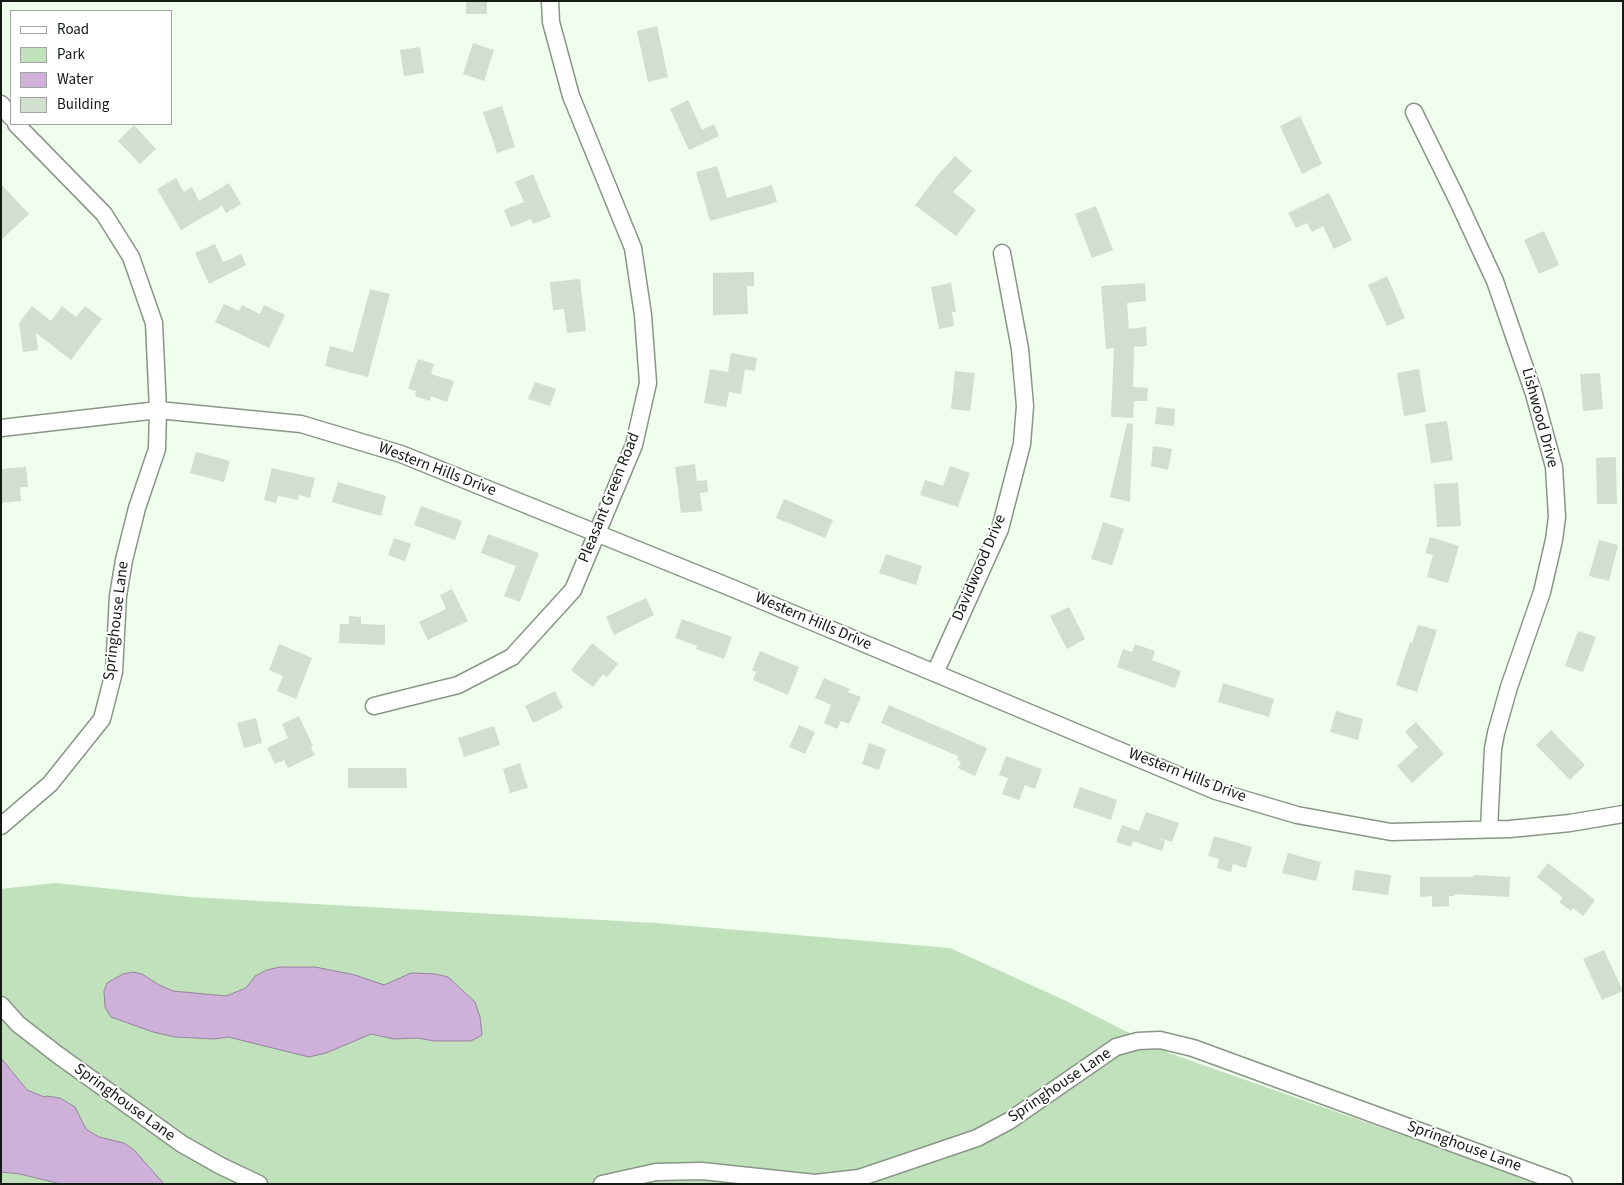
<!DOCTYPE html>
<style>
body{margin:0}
#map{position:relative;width:1624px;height:1185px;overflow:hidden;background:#effeed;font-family:"Source Sans 3",sans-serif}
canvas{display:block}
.frame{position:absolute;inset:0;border:2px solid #141913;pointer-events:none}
.legend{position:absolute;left:10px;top:10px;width:162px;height:115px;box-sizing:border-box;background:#fff;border:1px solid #a1a3a1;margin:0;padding:6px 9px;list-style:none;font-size:15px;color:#141913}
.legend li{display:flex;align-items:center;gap:10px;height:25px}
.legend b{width:25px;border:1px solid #a1a3a1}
</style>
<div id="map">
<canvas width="1624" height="1185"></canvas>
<div class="frame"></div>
<ul class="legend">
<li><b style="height:6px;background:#fff"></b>Road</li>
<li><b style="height:14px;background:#c1e1bd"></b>Park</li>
<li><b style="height:14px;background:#cdb1d8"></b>Water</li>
<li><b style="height:14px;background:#d0dfce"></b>Building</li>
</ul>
</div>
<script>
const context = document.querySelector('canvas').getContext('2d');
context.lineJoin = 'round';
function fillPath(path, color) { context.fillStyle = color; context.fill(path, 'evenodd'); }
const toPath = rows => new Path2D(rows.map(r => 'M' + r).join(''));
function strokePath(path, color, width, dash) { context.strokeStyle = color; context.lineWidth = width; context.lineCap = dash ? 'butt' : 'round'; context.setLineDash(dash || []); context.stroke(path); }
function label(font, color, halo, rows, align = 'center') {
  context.font = font + ' "Source Sans 3",sans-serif'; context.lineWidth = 4; context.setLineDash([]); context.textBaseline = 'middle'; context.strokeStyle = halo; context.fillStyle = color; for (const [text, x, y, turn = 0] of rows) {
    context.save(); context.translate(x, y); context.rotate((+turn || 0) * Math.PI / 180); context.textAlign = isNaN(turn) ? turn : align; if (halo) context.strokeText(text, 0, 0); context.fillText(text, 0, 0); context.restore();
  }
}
fillPath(toPath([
 [55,883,190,897,656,923,950,948,1064,1000,1169,1053,1542,1184,1,1184,1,889]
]), '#c1e1bd');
const water = toPath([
 [280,967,315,967,355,975,384,985,411,973,435,974,448,977,475,1002,480,1017,482,1035,471,1041,434,1041,418,1038,394,1039,371,1034,326,1053,309,1057,228,1037,214,1039,175,1037,153,1032,111,1017,105,1007,104,991,107,983,123,974,133,972,142,974,159,985,173,991,226,996,246,988,255,976,267,970,280,967],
 [1,1058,27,1090,44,1097,47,1096,60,1098,75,1107,86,1129,99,1137,124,1143,134,1150,164,1184,61,1184,20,1174,1,1172,1,1058]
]);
fillPath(water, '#cdb1d8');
strokePath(water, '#96839d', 1);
fillPath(toPath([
 [466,1,487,1,487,14,466,14],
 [657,26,668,77,648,82,637,31],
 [473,43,494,50,484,81,463,74],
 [420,47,424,73,404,76,400,50],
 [688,100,702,130,714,124,719,136,689,150,670,109],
 [502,106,515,147,497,153,483,112],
 [1300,116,1322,164,1302,174,1280,126],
 [134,125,156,149,140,164,118,141],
 [955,156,972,171,953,192,976,210,956,236,915,205,938,175],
 [717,166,727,198,772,185,777,202,710,221,696,172],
 [533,174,551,217,533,224,531,219,511,227,504,210,524,202,515,182],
 [176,178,184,192,192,187,199,201,229,183,241,204,226,213,222,206,181,230,157,189],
 [1,184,29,214,1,240],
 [1329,193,1352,240,1334,249,1323,226,1312,232,1307,223,1296,228,1288,213],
 [1096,206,1113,250,1092,258,1075,214],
 [1544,231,1559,265,1539,274,1524,240],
 [215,244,223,262,241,254,246,265,209,284,195,253],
 [754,272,754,286,747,286,748,314,713,315,713,273],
 [1387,276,1405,318,1387,326,1368,285],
 [580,279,586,331,567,333,564,309,553,310,550,282],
 [951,283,956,312,952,312,954,326,939,329,931,287],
 [1145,283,1146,301,1127,303,1129,329,1146,327,1147,346,1134,347,1133,387,1148,388,1147,401,1134,401,1133,418,1111,417,1114,348,1106,349,1101,286],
 [370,289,390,294,368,377,325,366,330,346,353,352],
 [224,304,239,311,242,305,260,314,264,305,285,315,269,348,215,322],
 [32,306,51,321,62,306,76,317,85,306,102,319,71,360,36,333,38,350,23,352,19,323],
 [731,353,757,358,755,371,745,369,741,394,729,392,726,407,704,403,710,369,728,372],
 [418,359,434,364,431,374,454,381,447,402,431,396,430,401,415,396,416,391,408,389],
 [1419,369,1426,412,1404,416,1397,373],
 [955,371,975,373,970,411,951,409],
 [1600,373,1603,409,1583,411,1580,374],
 [535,382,556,389,550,406,528,399],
 [1157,407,1175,409,1174,426,1155,424],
 [1447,421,1453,460,1431,463,1425,424],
 [1127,423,1133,424,1130,502,1110,497],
 [1153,446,1172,449,1168,470,1151,466],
 [196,452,230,461,224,482,190,473],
 [1616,457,1617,504,1597,504,1596,458],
 [695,464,697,481,707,480,708,492,700,493,702,511,681,513,675,467],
 [950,466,970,473,958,507,920,495,925,480,943,486],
 [26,467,28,487,20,487,21,501,1,503,1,469],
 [272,468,315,478,310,498,299,495,298,500,278,496,276,503,264,500],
 [338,482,386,496,381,516,332,502],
 [1458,483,1461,526,1437,527,1434,484],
 [784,499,833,520,825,538,776,518],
 [421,506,462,521,455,540,414,525],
 [1103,522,1124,529,1112,565,1091,559],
 [488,534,539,553,520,602,504,596,516,566,481,553],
 [1430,537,1459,546,1448,583,1427,577,1433,555,1425,553],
 [394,538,411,544,405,561,388,555],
 [1599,540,1618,545,1609,581,1589,576],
 [886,554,922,566,916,585,879,573],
 [452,589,468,621,428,640,419,622,446,609,440,595],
 [646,598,654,615,614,635,606,617],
 [1069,607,1085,639,1067,649,1050,616],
 [349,616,361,617,361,624,385,625,385,645,339,643,340,624,349,624],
 [682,619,732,637,724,659,696,649,697,646,675,638],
 [1418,625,1437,630,1417,692,1396,685,1410,642,1412,643],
 [1578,631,1596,637,1583,672,1565,666],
 [592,643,618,664,607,677,603,674,593,687,571,670],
 [279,644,312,658,296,699,277,691,283,676,269,670],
 [1135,644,1155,651,1152,660,1181,671,1175,688,1117,667,1123,649,1132,652],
 [760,651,799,667,788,695,753,680,756,672,752,670],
 [824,678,850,689,848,692,861,697,849,724,841,721,837,729,824,723,831,705,815,698],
 [1223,683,1274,699,1269,717,1218,702],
 [555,691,563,708,533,723,525,706],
 [889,705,987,748,975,776,958,768,961,762,957,760,958,756,881,723],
 [1336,711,1363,719,1358,740,1330,732],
 [299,716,313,746,311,747,315,755,288,768,284,760,275,764,267,748,288,738,282,724],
 [256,718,262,743,244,748,237,723],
 [1416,722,1444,754,1412,783,1397,766,1418,747,1405,732],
 [799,725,815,732,805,754,789,747],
 [494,726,500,745,464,757,458,738],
 [1551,730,1585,765,1570,780,1536,745],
 [869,743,886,749,879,770,862,764],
 [1006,756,1042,769,1035,789,1025,785,1019,800,1002,794,1008,778,999,775],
 [520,763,528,788,510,793,503,769],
 [348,768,406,768,407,788,348,788],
 [1080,787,1117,800,1111,820,1073,807],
 [1146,812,1179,823,1172,842,1159,838,1165,841,1162,851,1133,841,1131,847,1116,842,1122,825,1139,831],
 [1214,836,1252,847,1246,868,1233,864,1231,872,1217,868,1219,859,1208,856],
 [1288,853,1321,862,1316,881,1282,873],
 [1548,863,1595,900,1583,916,1573,908,1571,911,1559,902,1563,898,1537,877],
 [1355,870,1391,875,1388,895,1352,890],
 [1473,875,1510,877,1509,897,1454,894,1454,896,1449,896,1449,906,1432,907,1432,896,1420,897,1420,877,1473,877],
 [1604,950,1623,991,1602,1000,1583,959]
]), '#d0dfce');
const minor = toPath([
 [1,104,11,117],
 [1414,112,1456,197,1495,281,1534,394,1554,467,1557,517,1554,540,1542,592,1509,687,1496,733,1493,749,1489,829],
 [1,428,158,410,301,424,401,454,727,586,1216,791,1297,815,1391,832,1510,829,1570,823,1623,814],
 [935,673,1000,529,1022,444,1025,406,1020,349,1002,253],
 [374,706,458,685,512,657,573,590,634,445,648,383,643,315,633,248,571,96,551,22,550,1],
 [1,826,50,784,102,719,114,672,118,596,124,560,137,508,157,449,158,410,154,323,131,257,104,214,16,124],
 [1,1005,18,1024,58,1055,182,1144,221,1166,259,1184],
 [602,1184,656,1172,702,1171,815,1183,859,1178,977,1138,1009,1121,1116,1047,1138,1041,1160,1040,1193,1048,1564,1184]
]);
strokePath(minor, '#889686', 19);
strokePath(minor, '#fff', 16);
label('16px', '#141913', '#fff', [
 ["Lishwood Drive",1539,418,75],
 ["Western Hills Drive",437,470,21],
 ["Pleasant Green Road",610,498,-68],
 ["Davidwood Drive",980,568,-67],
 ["Springhouse Lane",117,621,-83],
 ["Western Hills Drive",813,622,23],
 ["Western Hills Drive",1187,776,21],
 ["Springhouse Lane",1060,1086,-34],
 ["Springhouse Lane",124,1103,36],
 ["Springhouse Lane",1464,1147,20]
]);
</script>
